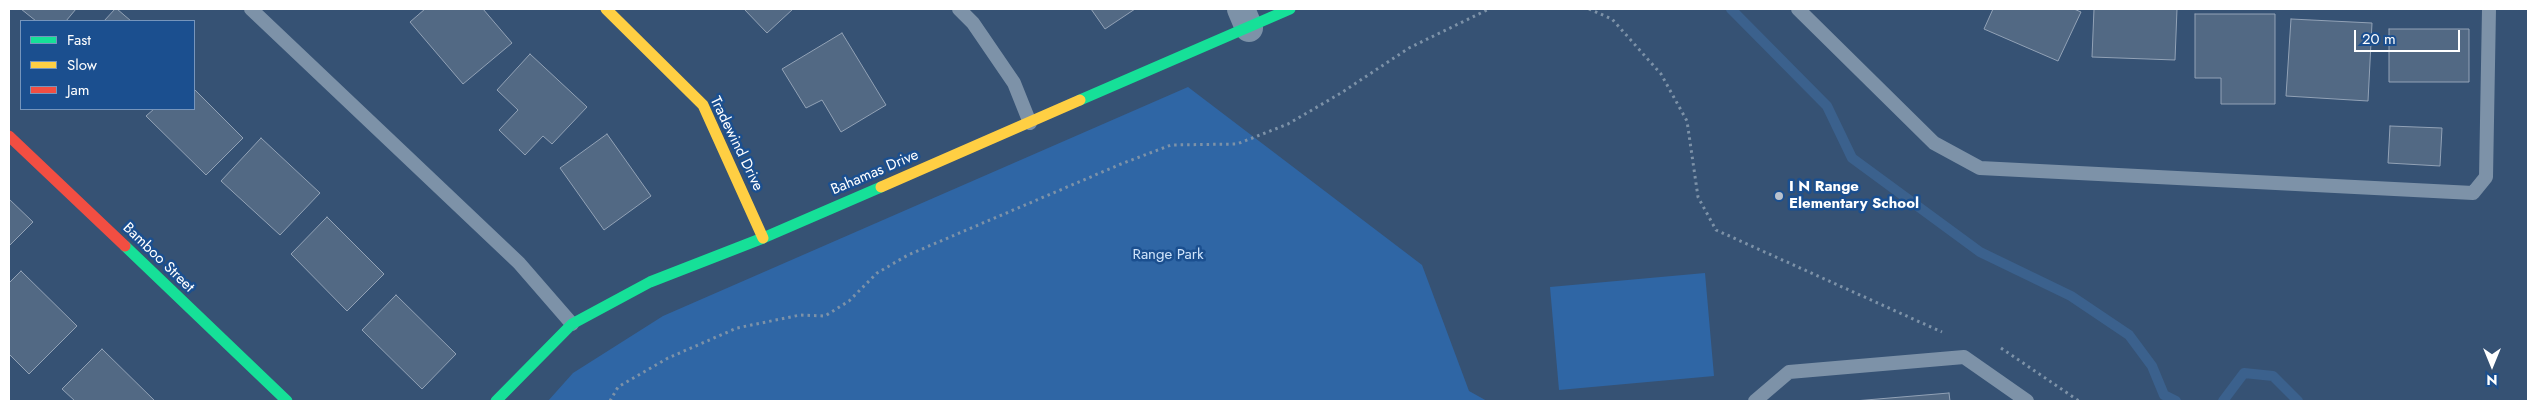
<!DOCTYPE html>
<style>
body{margin:0}
#map{position:relative;width:2537px;height:410px;overflow:hidden;background:#365274;font-family:Jost,sans-serif}
canvas{display:block}
.frame{position:absolute;inset:0;border:10px solid #fff;pointer-events:none}
.legend{position:absolute;left:20px;top:20px;width:175px;height:90px;box-sizing:border-box;background:#1b4f8f;border:1px solid #7695bc;margin:0;padding:6px 9px;list-style:none;font-size:15px;color:#fff}
.legend li{display:flex;align-items:center;gap:10px;height:25px}
.legend b{width:25px;border:1px solid #7695bc}
.north{position:absolute;left:2467px;top:340px;width:50px;height:50px;-webkit-text-stroke:4px #1b4f8f;paint-order:stroke;rotate:180deg;font-size:14px;font-weight:700;line-height:20px;text-align:center;color:#fff}
.north::after{content:'';display:block;margin:auto;width:18px;height:22px;background:#fff;clip-path:polygon(50% 0,100% 100%,50% 72%,0 100%)}
.scale{position:absolute;left:2354px;top:30px;width:106px;height:22px;box-sizing:border-box;border:2px solid #fff;border-top:0;padding-left:6px;font-size:15px;line-height:18px;white-space:nowrap;color:#fff;-webkit-text-stroke:4px #1b4f8f;paint-order:stroke}
</style>
<div id="map">
<canvas width="2537" height="410"></canvas>
<div class="frame"></div>
<ul class="legend">
<li><b style="height:6px;background:#16e098"></b>Fast</li>
<li><b style="height:6px;background:#ffcf43"></b>Slow</li>
<li><b style="height:6px;background:#f24e42"></b>Jam</li>
</ul>
<div class="north">N</div>
<div class="scale">20 m</div>
</div>
<script>
const context = document.querySelector('canvas').getContext('2d');
context.lineJoin = 'round';
function fillPath(path, color) { context.fillStyle = color; context.fill(path, 'evenodd'); }
const toPath = rows => new Path2D(rows.map(r => 'M' + r).join(''));
function strokePath(path, color, width, dash) { context.strokeStyle = color; context.lineWidth = width; context.lineCap = dash ? 'butt' : 'round'; context.setLineDash(dash || []); context.stroke(path); }
function label(font, color, halo, rows, align = 'center') {
  context.font = font + ' Jost,sans-serif'; context.lineWidth = 5; context.setLineDash([]); context.textBaseline = 'middle'; context.strokeStyle = halo; context.fillStyle = color; for (const [text, x, y, turn = 0] of rows) {
    context.save(); context.translate(x, y); context.rotate((+turn || 0) * Math.PI / 180); context.textAlign = isNaN(turn) ? turn : align; if (halo) context.strokeText(text, 0, 0); context.fillText(text, 0, 0); context.restore();
  }
}
fillPath(toPath([
 [1188,87,1422,265,1469,391,1487,401,548,401,573,373,663,316],
 [1705,273,1714,376,1559,390,1550,287]
]), '#2f66a5');
strokePath(toPath([
 [1731,9,1827,106,1852,158,1980,252,2071,296,2129,335,2152,366,2164,395,2176,401],
 [2223,401,2244,373,2273,376,2298,401]
]), '#3b618d', 10);
const building = toPath([
 [21,9,76,9,66,21,36,21,21,9],
 [115,9,117,9,131,21,104,21,115,9],
 [425,9,483,9,512,43,463,84,410,22,425,9],
 [744,9,793,9,767,33,744,9],
 [1091,9,1135,9,1105,29,1091,9],
 [1993,9,2074,9,2081,12,2058,61,1984,29,1993,9],
 [2094,9,2177,9,2175,60,2092,57,2094,9],
 [2195,14,2275,14,2275,104,2221,104,2221,78,2195,78,2195,14],
 [2291,19,2372,23,2368,101,2286,96,2291,19],
 [2389,29,2469,29,2469,82,2389,82,2389,29],
 [842,33,886,105,841,132,822,100,806,108,782,69,842,33],
 [530,54,587,107,552,144,543,136,525,155,499,130,518,110,497,90,530,54],
 [194,89,243,138,206,175,146,116,154,109,194,109,194,89],
 [2390,126,2442,128,2440,166,2388,163,2390,126],
 [607,134,651,196,604,230,560,168,607,134],
 [261,138,320,193,280,235,221,181,261,138],
 [9,199,33,222,9,246,9,199],
 [327,217,384,274,347,311,291,254,327,217],
 [21,271,77,326,29,374,9,354,9,283,21,271],
 [396,295,456,354,422,389,362,330,396,295],
 [102,349,155,401,75,401,62,389,102,349],
 [1949,393,1950,401,1854,401,1949,393]
]);
fillPath(building, '#526984');
strokePath(building, '#92a2b6', 1);
strokePath(toPath([
 [1589,9,1612,19,1661,74,1687,121,1698,197,1716,230,1942,332],
 [2001,348,2079,401],
 [610,401,618,387,668,358,737,328,800,315,825,316,849,301,877,273,908,255,1121,164,1171,145,1237,144,1288,124,1341,93,1409,48,1489,9]
]), '#7d92a8', 3, [2.5, 4]);
strokePath(toPath([
 [251,9,519,263,572,324],
 [959,9,973,23,1014,83,1030,123],
 [1798,9,1934,143,1980,168,2473,193,2486,177,2489,9],
 [1755,401,1789,372,1964,357,2027,401]
]), '#7d92a8', 14);
strokePath(toPath([
 [1241,9,1249,28]
]), '#7d92a8', 28);
strokePath(toPath([
 [1080,100,1290,9],
 [125,246,287,401],
 [496,401,572,324,650,282,763,238,881,187]
]), '#16e098', 11);
strokePath(toPath([
 [606,9,703,105,763,238],
 [881,187,1080,100]
]), '#ffcf43', 11);
strokePath(toPath([
 [9,136,125,246]
]), '#f24e42', 11);
for (const [x, y, r, color] of [
 [1779,196,5,"#b9c2ce"]
]) { const dot = new Path2D(); dot.arc(x, y, r, 0, 2 * Math.PI); context.fillStyle = color; context.fill(dot); strokePath(dot, '#1b4f8f', 2); }
label('15px', '#fff', '#1b4f8f', [
 ["Tradewind Drive",736,144,64],
 ["Bahamas Drive",875,173,-23],
 ["Bamboo Street",158,258,44]
]);
label('bold 15px', '#fff', '#1b4f8f', [
 ["I N Range",1789,187],
 ["Elementary School",1789,204]
], 'left');
label('15px', '#cfe3fa', '#1b4f8f', [
 ["Range Park",1168,255]
]);
</script>
